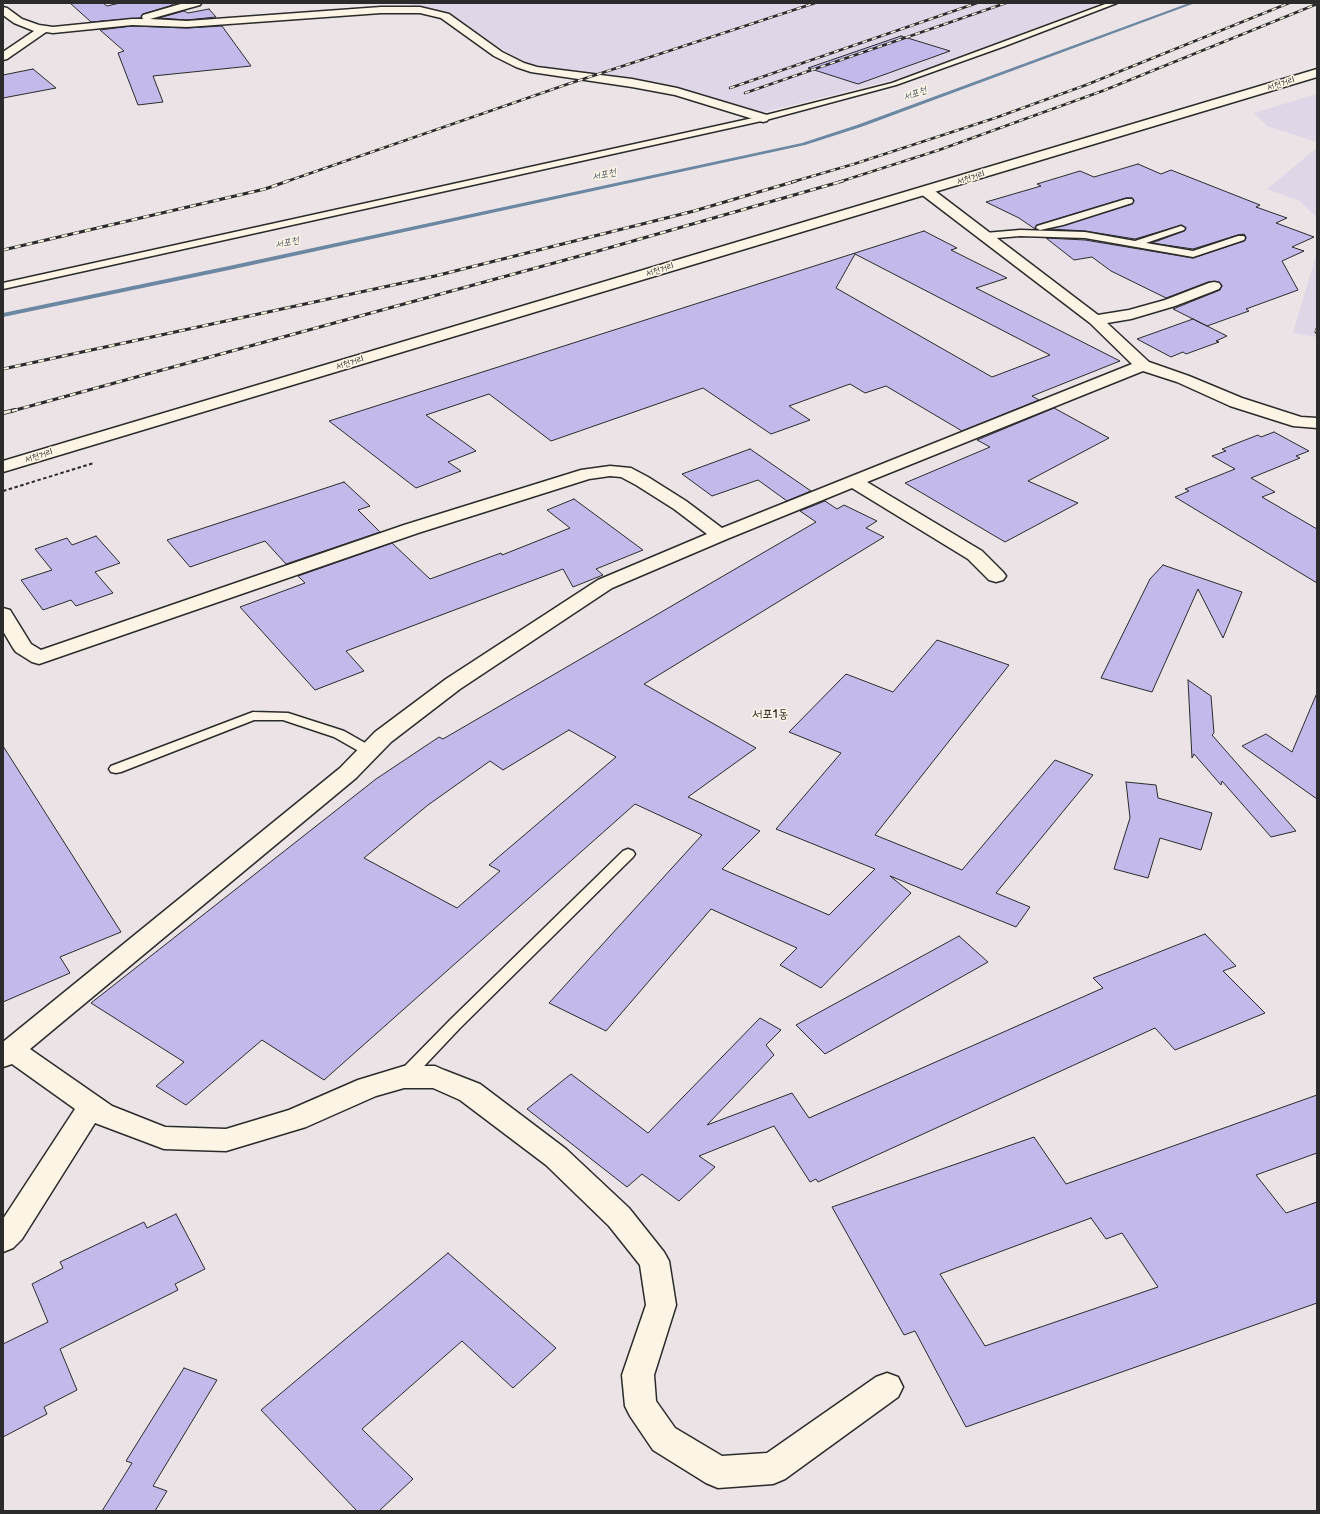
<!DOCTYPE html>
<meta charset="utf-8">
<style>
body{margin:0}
#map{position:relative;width:1320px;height:1514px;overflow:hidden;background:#ebe3e6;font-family:"Balsamiq Sans",sans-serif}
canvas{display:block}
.frame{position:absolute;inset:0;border:4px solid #2b2b2b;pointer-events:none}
</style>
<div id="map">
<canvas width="1320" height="1514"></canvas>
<div class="frame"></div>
</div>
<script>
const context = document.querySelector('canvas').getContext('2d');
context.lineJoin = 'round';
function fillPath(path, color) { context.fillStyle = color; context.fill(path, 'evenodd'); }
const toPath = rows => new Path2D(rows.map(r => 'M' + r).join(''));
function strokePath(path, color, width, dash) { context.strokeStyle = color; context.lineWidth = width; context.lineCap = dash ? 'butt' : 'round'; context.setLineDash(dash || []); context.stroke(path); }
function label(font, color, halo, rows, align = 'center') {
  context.font = font + ' "Balsamiq Sans","Poor Story",sans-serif'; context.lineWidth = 3; context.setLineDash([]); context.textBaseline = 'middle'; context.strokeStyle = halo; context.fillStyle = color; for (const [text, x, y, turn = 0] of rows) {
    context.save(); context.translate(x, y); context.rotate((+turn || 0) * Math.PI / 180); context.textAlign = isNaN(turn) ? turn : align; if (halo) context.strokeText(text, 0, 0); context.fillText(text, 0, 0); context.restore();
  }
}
fillPath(toPath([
 [411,3,1102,3,904,77,760,113,653,82,551,71,518,60,449,13,414,7],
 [1317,94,1317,142,1267,126,1254,113],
 [1317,148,1317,218,1300,201,1267,189],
 [1317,252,1317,337,1293,333]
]), '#dfd6e7');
fillPath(toPath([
 [1189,3,1195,3,861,127,805,145,229,270,3,317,3,313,229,266,802,143,857,125,1189,3]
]), '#6b87a1');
const building = toPath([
 [70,3,103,3,107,6,120,3,170,3,173,5,143,14,141,18,91,22,70,3],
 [209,9,216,17,187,20,159,18,184,11,188,13,209,9],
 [132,26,187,28,222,26,251,66,153,76,163,102,138,105,118,53,124,51,100,30,132,26],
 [901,36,950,51,858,84,808,68,901,36],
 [33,69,56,88,3,98,3,75,33,69],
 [1138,164,1161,174,1171,170,1260,205,1256,207,1287,218,1276,223,1314,237,1292,247,1304,251,1282,261,1298,290,1246,309,1249,311,1207,326,1173,309,1220,290,1222,285,1219,282,1208,282,1166,298,1111,271,1092,257,1074,260,1046,238,1085,240,1193,258,1244,241,1246,237,1244,234,1238,235,1193,249,1152,243,1184,231,1186,228,1182,225,1135,239,1085,231,1050,229,1132,204,1134,200,1132,198,1126,198,1037,225,1035,229,1019,218,986,202,1041,186,1037,184,1080,171,1094,177,1138,164],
 [924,231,957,248,951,250,1007,278,976,288,1120,361,1032,396,1039,400,962,431,886,386,865,393,850,384,789,406,810,420,771,434,703,388,551,441,489,394,426,415,476,451,448,462,461,471,416,488,329,421,924,231],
 [855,254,1050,355,992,377,836,288,855,254],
 [1193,319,1227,336,1216,341,1219,342,1186,354,1183,352,1171,357,1137,339,1193,319],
 [1054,408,1109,438,1028,481,1078,503,1005,542,905,483,990,447,977,440,1054,408],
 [1274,432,1309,451,1296,456,1300,458,1251,478,1275,492,1262,497,1317,529,1317,583,1175,497,1189,491,1185,489,1235,469,1212,456,1226,451,1222,449,1258,435,1261,437,1274,432],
 [750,449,766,460,811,491,787,501,758,480,712,496,682,474,750,449],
 [344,482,370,506,358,510,380,532,286,564,265,541,190,567,167,540,344,482],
 [574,499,643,550,596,569,603,575,573,587,563,569,346,651,364,671,315,690,240,607,305,583,298,576,392,543,430,579,501,553,502,555,570,528,547,510,574,499],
 [825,501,837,509,844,505,877,521,866,528,884,537,644,684,756,748,688,797,760,831,722,869,829,915,875,869,776,829,841,753,789,732,846,674,893,692,937,640,1009,665,875,835,962,870,1055,760,1093,775,996,893,1030,907,1016,927,890,876,911,893,821,988,780,965,797,948,711,909,606,1031,549,1003,702,835,635,804,324,1080,262,1040,186,1105,156,1086,184,1062,91,1003,376,779,439,737,443,739,816,522,800,511,825,501],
 [569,730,616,757,489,865,500,871,457,908,364,858,428,805,490,761,503,770,569,730],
 [96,536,120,563,95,572,113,593,76,606,71,600,43,610,21,580,52,570,35,549,67,538,72,545,96,536],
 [1163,565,1242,592,1223,638,1198,589,1152,692,1101,678,1150,579,1163,565],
 [1188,680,1211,696,1214,733,1212,735,1296,831,1271,837,1222,781,1221,785,1194,754,1192,758,1188,680],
 [1317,693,1317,799,1242,746,1266,734,1292,752,1317,693],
 [3,746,121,932,60,957,70,973,3,1002,3,746],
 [1126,782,1156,785,1158,798,1212,813,1201,850,1160,838,1148,878,1114,869,1130,818,1126,782],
 [1205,934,1236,966,1223,971,1265,1013,1175,1050,1155,1028,818,1182,816,1179,810,1182,774,1126,699,1156,715,1167,679,1201,642,1174,627,1187,527,1109,571,1074,648,1133,760,1018,781,1030,766,1045,774,1055,707,1125,792,1093,809,1118,1103,988,1093,978,1205,934],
 [959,936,988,962,825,1054,796,1025,959,936],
 [1317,1095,1317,1153,1256,1175,1286,1213,1317,1202,1317,1303,966,1427,915,1331,904,1335,832,1207,1034,1137,1066,1184,1317,1095],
 [1091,1218,1106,1239,1122,1233,1158,1287,985,1346,940,1274,1091,1218],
 [176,1214,205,1269,175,1284,178,1290,60,1349,77,1390,44,1407,47,1414,3,1437,3,1344,48,1322,32,1284,63,1268,60,1262,144,1222,147,1228,176,1214],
 [448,1253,556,1348,513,1388,462,1341,362,1429,413,1479,379,1511,357,1511,261,1410,448,1253],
 [184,1368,217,1380,153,1486,167,1491,155,1511,102,1511,132,1463,126,1461,184,1368]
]);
fillPath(building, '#c3b9ea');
strokePath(building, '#2b2b2b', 1);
const service = toPath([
 [1108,3,1117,3,1005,46,896,85,766,120,3,289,3,283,762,116,892,83,1108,3],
 [1126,199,1132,199,1133,201,1132,203,1063,225,1040,230,1036,228,1037,226,1126,199],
 [1181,226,1185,228,1184,230,1146,243,1193,251,1238,236,1244,236,1245,238,1244,240,1193,257,1085,238,1020,236,985,239,981,236,985,233,1020,230,1085,232,1135,241,1181,226],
 [253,712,288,713,344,731,374,748,375,751,374,754,369,755,364,754,334,737,283,720,254,720,121,772,116,773,111,772,109,769,111,766,253,712],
 [628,849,633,851,635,854,633,857,460,1028,410,1081,404,1083,398,1081,396,1077,398,1073,450,1020,623,851,628,849]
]);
const minor = toPath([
 [184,3,201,3,200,5,150,19,187,21,381,7,420,7,449,14,502,52,524,63,537,67,632,79,677,88,767,115,769,118,767,121,763,122,675,95,632,87,531,72,516,67,494,56,441,18,420,13,381,13,187,27,132,25,53,33,46,32,7,59,3,60,3,52,34,31,14,23,3,15,3,7,7,8,22,19,39,25,53,27,132,19,143,19,142,17,143,15,184,3],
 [926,187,931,188,1098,315,1129,310,1165,300,1209,283,1214,282,1219,283,1221,286,1219,289,1175,306,1131,319,1107,323,1149,362,1189,376,1242,398,1301,417,1317,418,1317,428,1293,426,1230,406,1177,382,1143,371,867,482,982,551,1003,572,1006,576,1003,580,996,582,989,580,968,559,852,488,727,539,612,588,460,689,391,742,356,778,30,1049,112,1106,165,1127,226,1129,289,1110,358,1080,404,1066,435,1066,444,1070,480,1084,566,1149,629,1208,664,1252,669,1261,676,1305,654,1375,656,1401,675,1428,722,1456,767,1453,876,1377,887,1373,898,1377,903,1387,898,1397,785,1479,773,1484,718,1488,706,1483,653,1450,630,1416,625,1406,622,1375,646,1305,640,1265,609,1226,546,1165,460,1100,433,1088,404,1088,376,1096,306,1127,226,1151,164,1149,95,1123,22,1239,13,1248,3,1252,3,1219,75,1109,12,1064,3,1067,3,1042,340,768,375,732,446,679,598,580,707,534,674,509,636,485,621,477,610,476,589,479,418,533,39,664,32,662,16,652,13,648,3,631,3,608,10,610,31,644,41,650,404,525,581,470,610,466,631,468,648,477,686,501,722,528,1132,364,1090,323,921,194,919,191,921,188,926,187]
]);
const primary = toPath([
 [1317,69,1317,77,3,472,3,461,1317,69]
]);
strokePath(service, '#2b2b2b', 3);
strokePath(minor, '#2b2b2b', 3);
strokePath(primary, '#2b2b2b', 3);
strokePath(toPath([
 [3,491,94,463]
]), '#2b2b2b', 2, [3.5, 2.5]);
fillPath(service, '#fcf5e5');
fillPath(minor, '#fcf5e5');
fillPath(primary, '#fcf5e5');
const railFar2 = toPath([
 [730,88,977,3],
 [745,93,1006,3],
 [285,182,568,84,815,3],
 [792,182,854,164,995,118,1086,85,1289,3],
 [839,182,939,150,1105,90,1317,4]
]);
const railFar1 = toPath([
 [3,250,265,189,288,181],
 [1316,332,1317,329],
 [3,369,435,276,694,211,796,181],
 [12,411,598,251,843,181]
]);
const rail = toPath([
 [3,413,15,410]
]);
strokePath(railFar2, '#2b2b2b', 2.5);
strokePath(railFar1, '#2b2b2b', 3);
strokePath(rail, '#2b2b2b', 4);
strokePath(railFar2, '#fcf5e5', 1.5, [5]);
strokePath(railFar1, '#fcf5e5', 2, [6]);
strokePath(rail, '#fcf5e5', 2.5, [8]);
label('9px', '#2b2b2b', '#fcf5e5', [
 ["서천거리",1281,84,-17],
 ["서천거리",971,178,-17],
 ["서천거리",660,270,-17],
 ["서천거리",350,363,-17],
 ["서천거리",39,456,-17]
]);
label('italic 10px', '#4b5966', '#fcf5e5', [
 ["서포천",915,94,-20],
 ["서포천",604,175,-12],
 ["서포천",287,243,-12]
]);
label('13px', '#2b2b2b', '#fcf5e5', [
 ["서포1동",770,715]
]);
</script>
